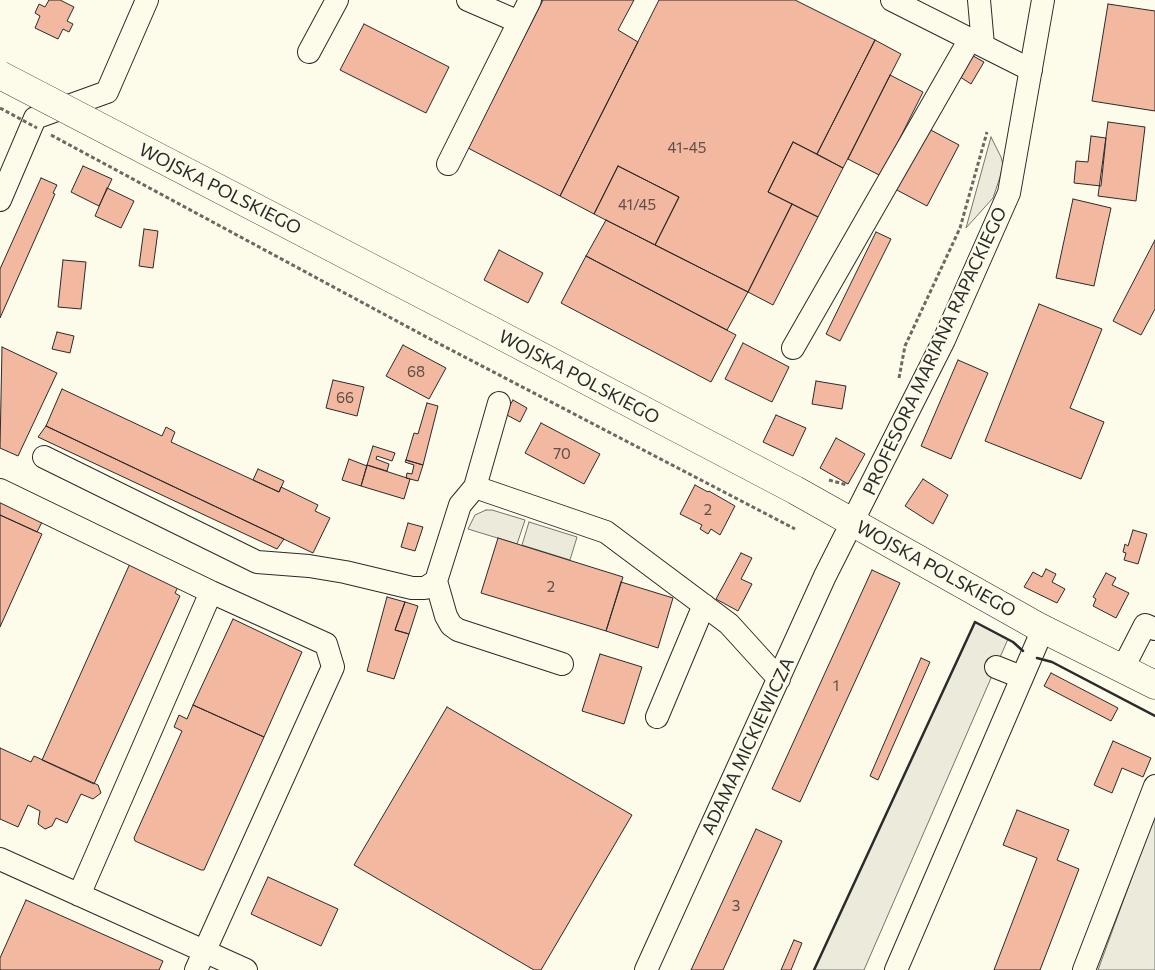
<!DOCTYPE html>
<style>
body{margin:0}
canvas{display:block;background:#fdfbea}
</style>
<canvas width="1155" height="970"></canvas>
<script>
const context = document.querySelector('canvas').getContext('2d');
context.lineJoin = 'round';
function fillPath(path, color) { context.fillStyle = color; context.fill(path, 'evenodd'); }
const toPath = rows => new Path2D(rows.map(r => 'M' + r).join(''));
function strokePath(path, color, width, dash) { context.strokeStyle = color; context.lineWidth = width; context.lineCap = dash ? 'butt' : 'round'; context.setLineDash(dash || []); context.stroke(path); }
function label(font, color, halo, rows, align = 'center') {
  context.font = font + ' Commissioner,sans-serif'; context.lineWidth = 4; context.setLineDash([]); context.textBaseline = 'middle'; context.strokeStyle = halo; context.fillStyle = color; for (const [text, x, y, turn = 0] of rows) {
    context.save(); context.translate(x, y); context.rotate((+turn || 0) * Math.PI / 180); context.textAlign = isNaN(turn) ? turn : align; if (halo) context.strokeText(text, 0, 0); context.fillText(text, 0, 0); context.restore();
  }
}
const green = toPath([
 [991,137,1001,157,1003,165,1000,177,993,198,966,228,991,137],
 [486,510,492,510,525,520,517,544,468,529,475,515,486,510],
 [529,522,577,537,570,560,522,545,529,522],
 [1155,814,1155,970,1098,970,1155,814]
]);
fillPath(green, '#ecebdb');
strokePath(green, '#74746e', 1);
const parking = toPath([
 [975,622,1008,639,864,970,814,970,975,622]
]);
fillPath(parking, '#eceadb');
strokePath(parking, '#74746e', 1);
const building = toPath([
 [49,0,60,0,74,7,67,21,73,24,69,32,63,29,58,39,35,28,40,16,35,13,39,4,45,7,49,0],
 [543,0,634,0,618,30,638,42,560,196,468,148,543,0],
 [659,0,795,0,875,40,817,154,793,142,768,192,792,204,748,292,655,245,679,197,618,166,594,214,560,196,659,0],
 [1108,4,1155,11,1155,111,1092,101,1108,4],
 [364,24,449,67,426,113,340,70,364,24],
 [875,40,901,54,843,168,817,154,875,40],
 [966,52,984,62,971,84,954,73,966,52],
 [890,75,923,92,881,176,848,159,890,75],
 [1108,122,1145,127,1136,201,1098,196,1108,122],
 [927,128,959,145,927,206,895,189,927,128],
 [1091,136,1106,138,1101,186,1074,183,1076,161,1088,162,1091,136],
 [793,142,843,168,818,217,768,192,793,142],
 [83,166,112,179,99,206,71,192,83,166],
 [618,166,679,197,655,245,594,214,618,166],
 [41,178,57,185,53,193,55,194,0,318,0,269,41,178],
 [107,188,134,201,121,228,95,216,107,188],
 [1073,199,1111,208,1094,286,1056,278,1073,199],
 [792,204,818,217,773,305,748,292,792,204],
 [606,220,748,292,727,330,586,256,606,220],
 [144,229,158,231,153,268,139,266,144,229],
 [876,232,891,239,840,341,826,334,876,232],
 [1155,240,1155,309,1141,335,1113,321,1155,240],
 [499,250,543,273,528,303,484,280,499,250],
 [586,256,736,335,711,382,561,303,586,256],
 [63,260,86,262,81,309,58,307,63,260],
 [1039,304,1102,329,1070,408,1104,422,1081,479,985,441,1039,304],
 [57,332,74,336,70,353,52,349,57,332],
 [743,343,789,367,772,402,725,379,743,343],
 [403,345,446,368,429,399,386,376,403,345],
 [2,347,57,373,18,456,0,448,2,347],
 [958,360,988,373,951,459,921,446,958,360],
 [333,380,364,387,357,416,326,408,333,380],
 [816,381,846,386,842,409,812,404,816,381],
 [62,389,162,436,166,427,175,432,171,442,279,492,281,487,318,505,315,511,330,518,313,553,46,426,62,389],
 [513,400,527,408,520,422,505,414,513,400],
 [427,403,438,406,423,465,406,460,414,433,418,434,427,403],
 [776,415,806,428,793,456,763,442,776,415],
 [541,423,600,454,584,484,525,453,541,423],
 [46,426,284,539,277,549,38,437,46,426],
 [836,438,865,454,848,484,820,468,836,438],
 [373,446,395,453,392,461,377,456,376,459,389,464,387,471,367,465,373,446],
 [349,459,367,466,361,486,342,480,349,459],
 [406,460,423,465,418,481,406,478,407,473,412,474,414,465,405,462,406,460],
 [367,465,410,479,404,499,361,486,367,465],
 [258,469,284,481,279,492,253,480,258,469],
 [923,479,948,495,933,524,905,506,923,479],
 [695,485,708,492,709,491,735,506,720,535,711,529,708,534,700,529,702,525,680,514,695,485],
 [0,501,45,516,37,532,0,515,0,501],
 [0,515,42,534,0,627,0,515],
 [408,523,423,527,415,551,401,547,408,523],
 [1133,530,1147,534,1138,564,1124,560,1126,553,1123,552,1125,544,1128,546,1133,530],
 [498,538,623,577,606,631,481,593,498,538],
 [741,553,752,558,741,579,752,584,738,611,716,599,741,553],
 [132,559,181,581,175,593,180,596,94,784,42,760,132,559],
 [1046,569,1056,574,1052,582,1065,589,1057,603,1024,587,1033,572,1042,577,1046,569],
 [872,570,900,583,800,802,772,789,872,570],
 [1106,573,1116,578,1112,585,1129,593,1116,618,1093,606,1096,599,1093,597,1106,573],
 [621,582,673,598,658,648,606,631,621,582],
 [387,597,405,602,395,630,409,634,394,679,367,671,387,597],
 [405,602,418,606,409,634,395,630,405,602],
 [233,619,302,652,264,737,193,705,233,619],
 [600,654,642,667,624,724,582,711,600,654],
 [921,658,930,662,878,780,870,776,921,658],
 [1051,673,1118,708,1111,721,1044,686,1051,673],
 [193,705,264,737,204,870,201,870,135,841,134,838,182,731,174,727,179,715,187,719,193,705],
 [447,707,632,815,541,970,534,970,354,865,447,707],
 [1113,741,1151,758,1143,777,1122,768,1112,793,1094,785,1113,741],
 [0,748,31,762,34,756,98,785,101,793,93,799,81,794,67,823,56,818,52,826,45,829,38,824,40,811,28,805,18,827,0,819,0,748],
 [1017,810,1069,830,1057,860,1079,869,1040,970,994,970,1037,858,1003,845,1017,810],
 [756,829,782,841,723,970,691,970,756,829],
 [268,877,338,909,321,946,251,914,268,877],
 [26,900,163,961,159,970,0,970,0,958,26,900],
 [794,940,802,943,791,970,781,970,794,940]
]);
fillPath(building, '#f2b8a0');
strokePath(building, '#2b2b2b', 1);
const minor = toPath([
 [468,0,519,22],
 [892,0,1031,70],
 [979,0,983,45],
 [309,52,337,0],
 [448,164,530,0],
 [0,200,35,118,107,92,147,0],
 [793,348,970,39],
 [44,457,257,562,309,566,345,572,412,588,425,588,436,581,460,505,475,487,606,532,729,624,779,679],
 [475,487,499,403],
 [0,490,211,592,326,644,333,667,196,970],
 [436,581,446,616,451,625,458,630,562,664],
 [996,667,1021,677],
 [1123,668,1145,625,1155,629],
 [657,717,704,605],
 [0,859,246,970],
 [79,895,211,592],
 [646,970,825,576,944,340,1009,193,1043,0],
 [896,970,1043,629],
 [1084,970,1155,786]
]);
const major = toPath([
 [485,327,795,490,1037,626,1155,685]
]);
strokePath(minor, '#2b2b2b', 24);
strokePath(major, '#2b2b2b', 29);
strokePath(toPath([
 [51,135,432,340,795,529],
 [899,378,905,346,960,228,987,132],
 [829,480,847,485]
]), '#6a6964', 3, [4, 2.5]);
strokePath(minor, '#fdfbea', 22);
strokePath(major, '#fdfbea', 28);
const majorBridge = toPath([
 [0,75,485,327]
]);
strokePath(majorBridge, '#2b2b2b', 29, []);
strokePath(toPath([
 [0,108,37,128]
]), '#6a6964', 3, [4, 2.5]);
strokePath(majorBridge, '#fdfbea', 28);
strokePath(toPath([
 [1037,658,1052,662,1155,716],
 [814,970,975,622,1013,642,1023,651]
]), '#2b2b2b', 2.5);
label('15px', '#5d4e48', null, [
 ["41-45",687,148],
 ["41/45",637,205],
 ["68",416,372],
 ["66",345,398],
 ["70",562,454],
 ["2",708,510],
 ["2",551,587],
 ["1",836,686],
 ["3",736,906]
]);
label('18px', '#2b2b2b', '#fdfbea', [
 ["WOJSKA POLSKIEGO",220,189,27],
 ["PROFESORA MARIANA RAPACKIEGO",935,351,-65],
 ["WOJSKA POLSKIEGO",579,377,28],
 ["WOJSKA POLSKIEGO",936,569,29],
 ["ADAMA MICKIEWICZA",748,746,-65]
]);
</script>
